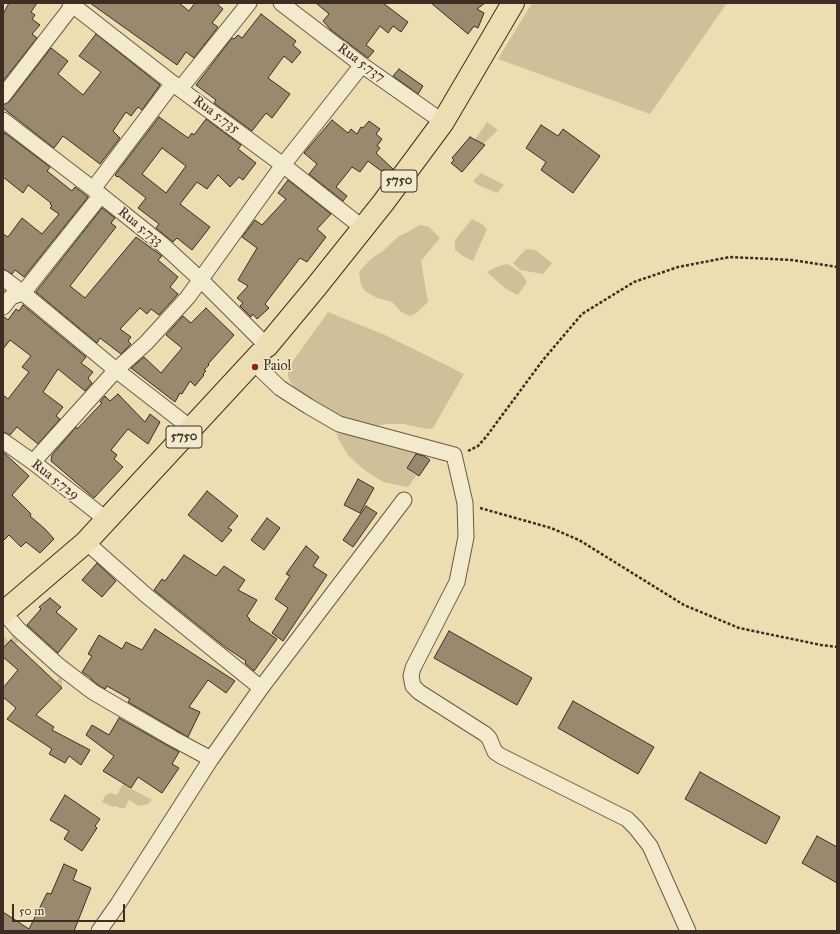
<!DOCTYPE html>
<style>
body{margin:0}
#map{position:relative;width:840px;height:934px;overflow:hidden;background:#eddeb2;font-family:"IM FELL Great Primer",serif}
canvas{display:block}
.frame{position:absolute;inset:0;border:4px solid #3d2d25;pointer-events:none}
.scale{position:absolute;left:12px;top:904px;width:113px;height:18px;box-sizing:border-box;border:2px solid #3d2d25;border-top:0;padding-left:5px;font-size:12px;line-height:14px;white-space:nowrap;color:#3d2d25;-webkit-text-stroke:3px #f3eacd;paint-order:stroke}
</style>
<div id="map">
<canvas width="840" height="934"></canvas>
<div class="frame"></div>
<div class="scale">50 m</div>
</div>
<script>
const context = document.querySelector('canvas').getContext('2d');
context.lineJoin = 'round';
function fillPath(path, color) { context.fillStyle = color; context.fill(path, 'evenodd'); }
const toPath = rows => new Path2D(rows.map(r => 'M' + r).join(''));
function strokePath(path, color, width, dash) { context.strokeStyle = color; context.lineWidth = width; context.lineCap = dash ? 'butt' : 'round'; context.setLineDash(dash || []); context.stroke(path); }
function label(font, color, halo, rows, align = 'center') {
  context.font = font + ' "IM FELL Great Primer",serif'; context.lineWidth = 3; context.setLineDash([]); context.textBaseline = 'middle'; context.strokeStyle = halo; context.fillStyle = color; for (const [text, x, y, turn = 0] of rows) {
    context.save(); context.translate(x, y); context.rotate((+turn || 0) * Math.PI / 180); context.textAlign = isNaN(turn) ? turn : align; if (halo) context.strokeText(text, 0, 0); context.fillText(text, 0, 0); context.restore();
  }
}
fillPath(toPath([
 [532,3,727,3,650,114,498,59],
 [487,122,498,130,479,148,472,144],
 [481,173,504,185,497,193,478,185,473,181],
 [472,219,482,224,487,229,473,261,463,256,455,250,455,240],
 [420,225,429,227,440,238,421,261,428,302,415,314,410,316,401,312,396,306,392,302,377,298,365,291,361,285,359,272,369,261,376,255,382,252,399,236,408,232],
 [526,249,535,250,552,263,543,274,520,270,513,263],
 [507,264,513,267,521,273,527,282,518,295,506,289,487,272,496,267],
 [328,312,385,335,464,374,433,428,427,429,403,424,386,424,370,427,350,426,299,393,290,382,288,377,288,368],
 [336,433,367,437,399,434,427,439,407,468,416,476,408,487,383,482,363,469,348,455,340,442],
 [11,632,60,674,62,678,62,688,56,682,59,678,26,646,25,647,19,641,8,651,4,647,3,648,3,639,5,637,8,641,13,637,10,633],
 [123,784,152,800,148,804,139,806,131,801,129,800,125,808,119,808,116,806,113,807,102,802,105,796,108,794,111,793,117,795]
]), '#cfc09a');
const building = toPath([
 [9,3,37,3,31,12,35,15,32,19,40,25,32,34,37,38,3,81,3,14,9,3],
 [90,3,179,3,189,11,195,3,216,3,223,9,212,23,218,27,194,58,186,52,177,65,90,3],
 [316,3,383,3,408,22,401,32,393,26,388,33,380,26,366,45,374,51,368,58,331,30,323,21,329,14,316,3],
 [431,3,485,3,477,9,484,13,478,28,474,26,468,34,431,3],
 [261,14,296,41,293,45,301,52,292,63,284,56,268,78,290,94,272,118,266,113,252,131,214,103,216,100,196,85,232,38,234,39,238,35,242,38,261,14],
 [96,34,160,85,142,110,138,107,131,116,126,112,113,131,120,138,100,164,63,136,54,148,3,108,3,105,10,101,51,48,68,61,58,74,83,95,101,72,79,56,96,34],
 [399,69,423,86,418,94,393,76,399,69],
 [159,117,188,138,192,133,194,135,206,119,241,145,238,149,256,163,243,180,239,177,230,187,218,175,207,189,197,182,180,204,210,227,192,250,177,238,173,242,156,228,159,224,138,208,146,198,118,176,117,177,115,175,159,117],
 [162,148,186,166,166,193,142,174,162,148],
 [332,120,348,133,351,129,357,134,361,127,363,128,369,121,380,129,376,134,382,139,377,146,380,148,376,153,393,169,388,176,368,161,360,172,352,167,336,187,347,196,343,201,309,174,317,164,304,153,332,120],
 [541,125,558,136,563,129,600,156,573,193,541,170,546,162,526,148,541,125],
 [5,133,50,167,47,171,72,191,75,187,88,197,24,277,15,270,12,274,3,269,3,234,8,237,22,218,42,234,59,214,50,208,52,206,50,204,51,203,28,185,23,193,3,177,3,136,5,133],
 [470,137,485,145,462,172,451,163,454,160,452,158,470,137],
 [288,180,331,214,317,229,326,237,307,262,300,258,265,304,269,308,257,319,253,314,251,317,240,306,243,303,237,298,248,286,238,280,257,248,242,237,255,220,262,225,286,199,278,193,288,180],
 [102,208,115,218,111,223,116,227,70,286,85,298,136,237,162,256,158,260,178,277,170,287,178,294,159,315,151,309,147,314,140,308,120,329,131,337,128,341,131,344,121,354,100,338,97,343,36,292,102,208],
 [23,305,86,357,81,363,93,372,88,378,92,383,85,391,58,369,43,392,63,407,56,416,60,419,38,444,17,427,10,435,3,432,3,395,8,399,29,372,22,367,31,356,10,340,3,349,3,316,8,320,16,309,19,311,23,305],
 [206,308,234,335,208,364,209,365,204,370,206,371,203,374,204,375,195,386,190,381,182,394,180,393,175,402,131,368,144,357,161,373,182,348,166,335,183,316,191,323,206,308],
 [118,394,145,422,150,414,160,422,148,444,128,429,111,450,117,455,114,459,123,467,94,498,51,461,52,455,76,427,77,429,102,403,100,402,105,396,110,401,118,394],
 [3,452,29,476,12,495,31,514,30,516,45,529,54,539,40,553,26,542,21,547,9,535,3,541,3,452],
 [416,454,424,456,430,460,419,476,407,468,416,454],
 [358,479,374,488,360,513,344,505,358,479],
 [207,491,238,516,228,528,232,530,222,542,188,515,207,491],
 [366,506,377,513,353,547,343,540,366,506],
 [267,518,280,528,264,550,251,540,267,518],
 [306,546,319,557,313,566,327,575,283,641,272,633,288,608,275,599,290,576,286,574,306,546],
 [184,555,216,576,224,566,245,580,238,590,257,600,247,616,250,619,249,620,277,639,254,671,245,663,246,661,225,647,154,590,162,579,165,581,184,555],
 [97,563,116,581,102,597,82,580,97,563],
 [50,598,61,607,56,612,77,629,58,653,27,625,41,609,39,607,50,598],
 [155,629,235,681,226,693,208,680,189,707,200,712,188,737,128,702,130,699,107,686,105,689,98,685,91,679,91,678,82,672,92,656,88,654,99,635,122,649,126,642,142,650,155,629],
 [449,631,532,678,517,705,434,658,449,631],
 [11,640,62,688,36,715,54,727,52,730,90,750,81,765,69,756,65,763,49,754,52,749,7,719,16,708,3,697,3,688,18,670,3,657,3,648,11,640],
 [573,701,654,747,638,774,558,728,573,701],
 [119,718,179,752,172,764,179,768,162,793,138,777,131,788,103,771,114,756,86,735,92,725,109,735,119,718],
 [700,772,780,817,766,844,685,799,700,772],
 [65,795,100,819,95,826,97,828,82,851,64,839,69,831,50,820,65,795],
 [817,836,837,847,837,883,802,863,817,836],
 [64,864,77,870,73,880,91,888,74,931,3,931,3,912,29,929,47,893,51,894,64,864]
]);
fillPath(building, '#99896e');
strokePath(building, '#3d2d25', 1);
const minor = toPath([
 [70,3,180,89,283,165,363,228],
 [281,3,362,65,443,122],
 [180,89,249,3],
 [3,96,73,5],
 [3,120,93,189,163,245,201,280,267,346],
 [93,189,173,83],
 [3,278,23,293,116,370,192,429],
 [3,307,11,297,23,293,101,195],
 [253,362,280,388,308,406,339,424,454,455,465,503,466,537,457,582,413,668,411,676,413,686,419,692,485,734,489,738,495,752,501,756,627,819,636,828,650,846,688,931],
 [3,441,33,462,107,520],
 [33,462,116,370,146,343,188,297,283,165,362,65],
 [86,542,147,596,261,688],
 [4,613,18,629,59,666,93,692,172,738,211,759],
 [99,931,118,904,211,759,261,688,404,500]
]);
const primary = toPath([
 [267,346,316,287,383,203,443,122,513,3],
 [3,613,86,542,260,354]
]);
strokePath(minor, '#695948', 17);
strokePath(primary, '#3d2d25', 24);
strokePath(toPath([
 [468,451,478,446,486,437,543,360,582,314,634,282,678,267,730,257,792,260,837,267],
 [480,508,551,528,579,540,684,605,739,628,821,645,837,647]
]), '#3d2d25', 2.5, [3, 2]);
strokePath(minor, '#f3eacd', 15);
strokePath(primary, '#eddeb2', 22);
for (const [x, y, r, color] of [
 [255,367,4,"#8f2418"]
]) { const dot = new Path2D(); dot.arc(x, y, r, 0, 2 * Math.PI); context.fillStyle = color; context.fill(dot); strokePath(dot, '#f3eacd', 1.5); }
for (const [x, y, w] of [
 [399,181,36],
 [184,437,36]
]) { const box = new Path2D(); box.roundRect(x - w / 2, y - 11, w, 22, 3); context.fillStyle = '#f3eacd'; context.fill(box); strokePath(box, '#3d2d25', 1); }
label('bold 13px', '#3d2d25', null, [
 ["5750",399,181],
 ["5750",184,437]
]);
label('14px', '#3d2d25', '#f3eacd', [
 ["Rua 5.737",361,63,36],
 ["Rua 5.735",216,115,36],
 ["Rua 5.733",140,227,39],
 ["Rua 5.729",55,480,38]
]);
label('14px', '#3d2d25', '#f3eacd', [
 ["Paiol",263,367]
], 'left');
</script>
